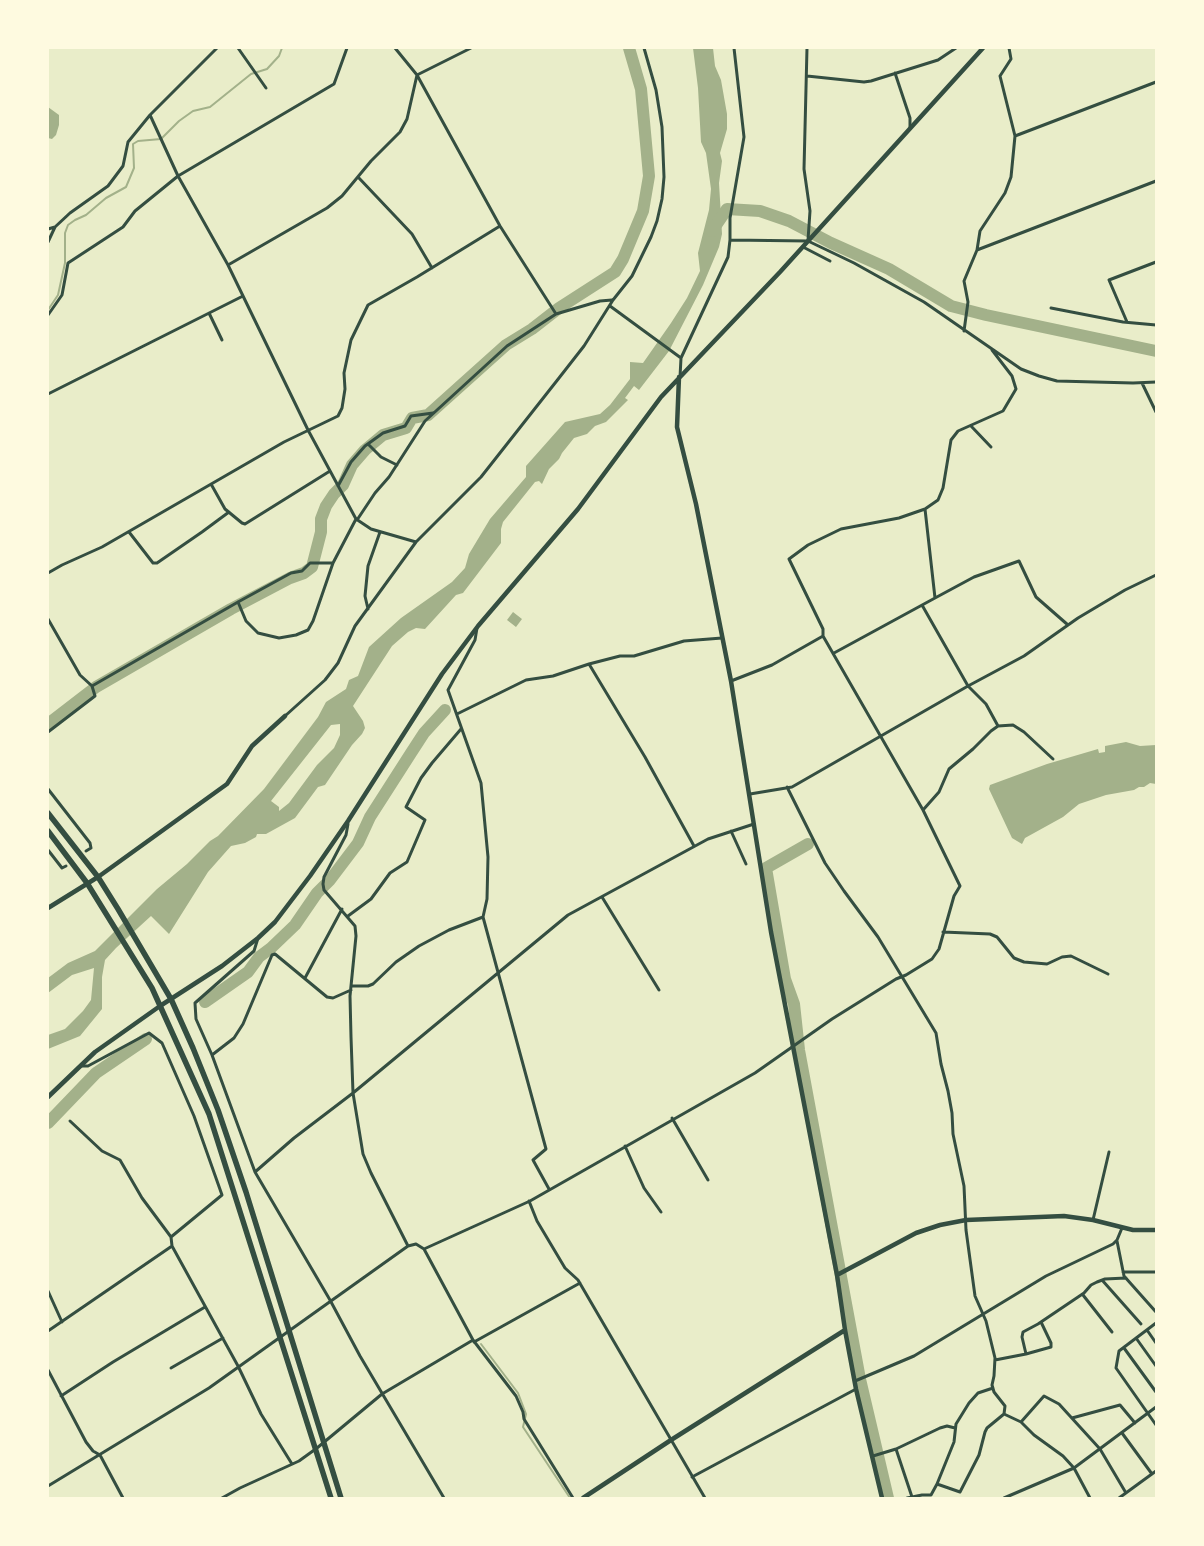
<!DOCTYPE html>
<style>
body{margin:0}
#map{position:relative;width:1204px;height:1546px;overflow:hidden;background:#e9edc9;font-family:Quicksand,sans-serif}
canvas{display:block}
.frame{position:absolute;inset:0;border:49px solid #fefae0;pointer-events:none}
</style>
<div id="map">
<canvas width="1204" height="1546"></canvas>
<div class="frame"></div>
</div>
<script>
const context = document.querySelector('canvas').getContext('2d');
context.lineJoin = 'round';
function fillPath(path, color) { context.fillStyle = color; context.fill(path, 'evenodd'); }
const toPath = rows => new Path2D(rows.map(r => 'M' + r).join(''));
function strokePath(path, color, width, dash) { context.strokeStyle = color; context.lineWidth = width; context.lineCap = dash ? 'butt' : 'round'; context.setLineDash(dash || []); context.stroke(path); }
fillPath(toPath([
 [693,48,713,48,715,66,721,80,727,114,727,129,720,153,722,161,719,183,722,234,719,247,703,285,669,351,639,390,634,386,625,398,628,400,606,422,595,426,587,434,574,438,562,453,559,459,549,469,542,484,539,481,535,482,503,522,501,529,501,543,463,593,456,595,425,629,416,628,408,632,392,646,353,706,363,721,365,728,362,734,352,745,325,785,318,787,295,818,266,834,257,834,256,837,245,843,231,846,208,872,169,934,151,916,116,948,105,960,102,977,102,1009,80,1036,48,1049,48,1035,65,1029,83,1011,91,1000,94,968,72,975,48,993,48,978,68,963,95,951,157,889,187,864,210,841,218,836,264,789,318,717,326,702,346,689,349,680,358,676,369,647,401,618,452,582,465,568,469,554,490,519,526,477,526,466,565,422,600,414,610,405,630,379,630,362,643,363,671,323,687,298,700,271,698,253,709,210,711,189,706,153,701,142,698,88],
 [340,724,340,735,334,748,317,765,289,803,279,811,279,807,271,801,331,725],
 [48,100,48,107,59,115,59,125,56,135,52,139,48,138],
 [513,612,522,619,516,627,507,620],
 [1126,742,1140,746,1156,745,1156,784,1150,783,1144,787,1139,787,1134,790,1106,795,1079,804,1063,817,1025,838,1022,844,1012,838,989,789,990,785,1047,764,1098,749,1099,753,1105,752,1105,746]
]), '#a3b18a');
strokePath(toPath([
 [48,310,58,295,65,263,65,233,68,225,75,220,86,215,106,198,126,187,134,168,133,144,138,141,161,139,179,121,193,111,210,107,251,74,267,69,279,56,282,48],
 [481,1344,518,1393,526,1414,523,1427,570,1498]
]), '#a3b18a', 2);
strokePath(toPath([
 [712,231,727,209,760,211,789,221,831,243,889,269,951,306,986,315,1156,351],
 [48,724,96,687,231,609,290,578,304,573,312,567,321,532,321,519,326,506,334,494,343,485,352,465,365,450,383,435,406,428,412,418,428,415,506,345,532,329,559,308,615,272,623,259,643,211,649,176,641,89,629,48],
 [808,844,766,868,785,979,794,1004,799,1050,860,1379,888,1498],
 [205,1002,248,972,259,957,271,948,295,925,317,893,330,880,358,843,370,817,411,753,424,733,445,710],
 [48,1123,96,1073,146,1039]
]), '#a3b18a', 12);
strokePath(toPath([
 [238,48,266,88],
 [395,48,417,75,500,226,556,314],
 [807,48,804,169,810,211,808,240],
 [895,73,910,118,910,128],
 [807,76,864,82,871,81,938,60,956,48],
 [150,115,178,176,228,265,308,430,356,519,371,529,416,542],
 [1015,136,1156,82],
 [358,177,412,234,432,268],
 [48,229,55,227,70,213,108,186,123,166,128,142,150,115,217,48],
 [730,240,808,241,854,263,924,302,1021,369,1039,376,1057,381,1133,383,1156,382],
 [48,242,55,227],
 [803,247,830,261],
 [977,250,1156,181],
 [228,265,327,208,342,196,371,161,400,132,407,119,417,75,471,48],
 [610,306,681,358],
 [1051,308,1123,322,1156,325],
 [209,313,222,340],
 [48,315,62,295,68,263,123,227,135,211,178,176,334,84,347,48],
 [1127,322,1109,280,1156,262],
 [964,331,968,302,964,281,977,250,980,231,1005,193,1011,177,1015,136,1000,76,1011,59,1009,48],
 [680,377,681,358,728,257,730,240,730,218,744,137,734,48],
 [1142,383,1156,412],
 [48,394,243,296],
 [971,426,991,447],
 [368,444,381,457,397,465],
 [211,484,225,509,242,523,245,524,330,471],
 [338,486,351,462,365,446,383,433,405,426,411,416,433,413],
 [357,520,375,493,389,477,425,421,507,346,556,314,600,301,612,300],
 [129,532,153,563,157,563,202,532,229,512],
 [48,573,62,565,102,547,284,442,338,416,342,408,345,389,344,373,351,340,368,305,417,277,500,226],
 [935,598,974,577,1019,561,1036,597,1068,625],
 [238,602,246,621,258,633,279,638,296,635,308,630,313,621,333,563,356,519],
 [922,605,968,686,986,704,998,726],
 [368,609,365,596,368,566,380,532],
 [48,619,80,675,92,686,95,696,48,732],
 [477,628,475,640,448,690,481,783,488,857,487,899,483,917,546,1149,533,1160,549,1189],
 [834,653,935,598,925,509],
 [589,664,645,757,694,846],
 [731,681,772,665,823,636],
 [92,686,238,602,291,573,302,571,310,563,333,563],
 [457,714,526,680,553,676,589,664,620,656,634,656,684,641,722,638],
 [285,716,325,680,338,663,355,626,416,542,481,477,559,378,584,346,613,300,632,276,651,237,657,221,662,199,664,177,662,127,656,90,644,48],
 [787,787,825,863,844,891,878,937,936,1033,941,1064,948,1091,952,1113,953,1134,964,1186,966,1230,975,1296,986,1321,995,1358,994,1376,992,1385,994,1392,1005,1406,1004,1414],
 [48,789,90,843,91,848,86,851],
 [750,794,792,787,968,686,1024,656,1078,618,1125,590,1156,575],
 [923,810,939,792,949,769,973,749,991,731,998,726,1013,725,1024,732,1053,759],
 [348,824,346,835,324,877,323,884,324,890,355,926,356,936,350,996,351,1037,353,1093,363,1154,371,1173,408,1246],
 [731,831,746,864],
 [48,850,62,868,66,866],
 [602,897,659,990],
 [348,916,371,899,390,873,407,862,425,820,406,807,421,778,432,763,461,729],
 [943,932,990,934,997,937,1014,958,1024,962,1047,964,1062,957,1071,956,1108,974],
 [258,938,254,951,195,1003,196,1019,212,1055,255,1172,330,1300,360,1356,444,1498],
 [305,978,342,909],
 [351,986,368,986,373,984,396,962,419,946,449,930,483,917],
 [212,1055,234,1038,243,1024,272,955,275,954,327,997,333,998,351,990],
 [82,1066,88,1066,149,1033,162,1043,194,1116,222,1195,171,1237,172,1246,238,1366,261,1414,292,1464],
 [672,1118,708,1180],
 [70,1121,102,1151,120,1160,142,1198,171,1237],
 [625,1146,644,1188,661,1212],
 [255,1172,294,1138,353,1093,568,915,708,839,754,824],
 [529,1201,537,1221,565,1268,578,1280,705,1498],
 [1093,1220,1109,1152],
 [1117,1241,1124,1276,1156,1312],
 [424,1249,530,1201,755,1073,832,1019,896,979,906,975,932,959,939,949,954,896,960,886,923,810,823,636,823,629,789,559,808,545,841,529,899,518,925,509,938,500,943,488,951,440,958,431,1003,411,1016,389,1012,376,992,350],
 [1123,1272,1156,1272],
 [1102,1280,1141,1324],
 [48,1291,62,1322],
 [1083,1295,1112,1332],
 [1156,1323,1119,1351,1116,1368,1156,1425],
 [1147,1330,1156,1343],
 [48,1331,172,1246],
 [1136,1338,1156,1366],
 [474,1342,580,1283],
 [1124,1348,1156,1392],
 [1026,1354,1051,1347,1051,1343,1041,1322],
 [995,1360,1026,1354,1022,1337,1023,1332,1038,1324,1084,1293,1091,1285,1097,1282,1105,1279,1126,1278],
 [171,1368,223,1338],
 [48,1370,86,1442,93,1451,100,1455,123,1498],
 [855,1381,914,1356,1046,1276,1113,1244,1117,1240,1122,1228],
 [61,1396,113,1362,205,1307],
 [1072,1418,1120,1405,1135,1423],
 [1122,1433,1152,1474],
 [896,1449,912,1497],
 [873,1456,896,1449,940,1428,947,1426,955,1428],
 [692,1477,856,1389],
 [937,1484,954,1442,956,1424,969,1403,978,1393,993,1388],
 [48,1486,209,1388,408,1246,416,1244,424,1249,473,1340,516,1396,523,1412,524,1419,573,1498],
 [222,1498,240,1488,299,1461,317,1448,382,1394,473,1340],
 [907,1498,922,1495,931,1495,937,1484,960,1492,979,1455,985,1432,987,1428,1004,1414,1021,1422],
 [1004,1498,1074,1468,1156,1407],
 [1090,1498,1074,1468,1063,1456,1034,1435,1021,1422,1044,1396,1059,1404,1100,1449,1126,1493],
 [1119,1498,1156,1471]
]), '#344e41', 3);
strokePath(toPath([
 [679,377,677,427,696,504,731,681,771,932,837,1275,845,1330,856,1389,882,1498],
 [48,908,98,877,227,784,252,746,285,716],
 [48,1097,95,1052,160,1006,222,966,258,938,275,922,310,876,348,821,442,674,478,626,578,509,661,397,780,272,983,48],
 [837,1275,916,1233,940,1225,966,1220,1064,1216,1093,1220,1133,1230,1156,1230],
 [583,1498,671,1440,845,1330]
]), '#344e41', 4.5);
strokePath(toPath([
 [48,813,98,877,118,909,171,999,193,1048,218,1110,246,1192,341,1498],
 [48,831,87,883,152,988,209,1114,331,1498]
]), '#344e41', 5.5);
</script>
